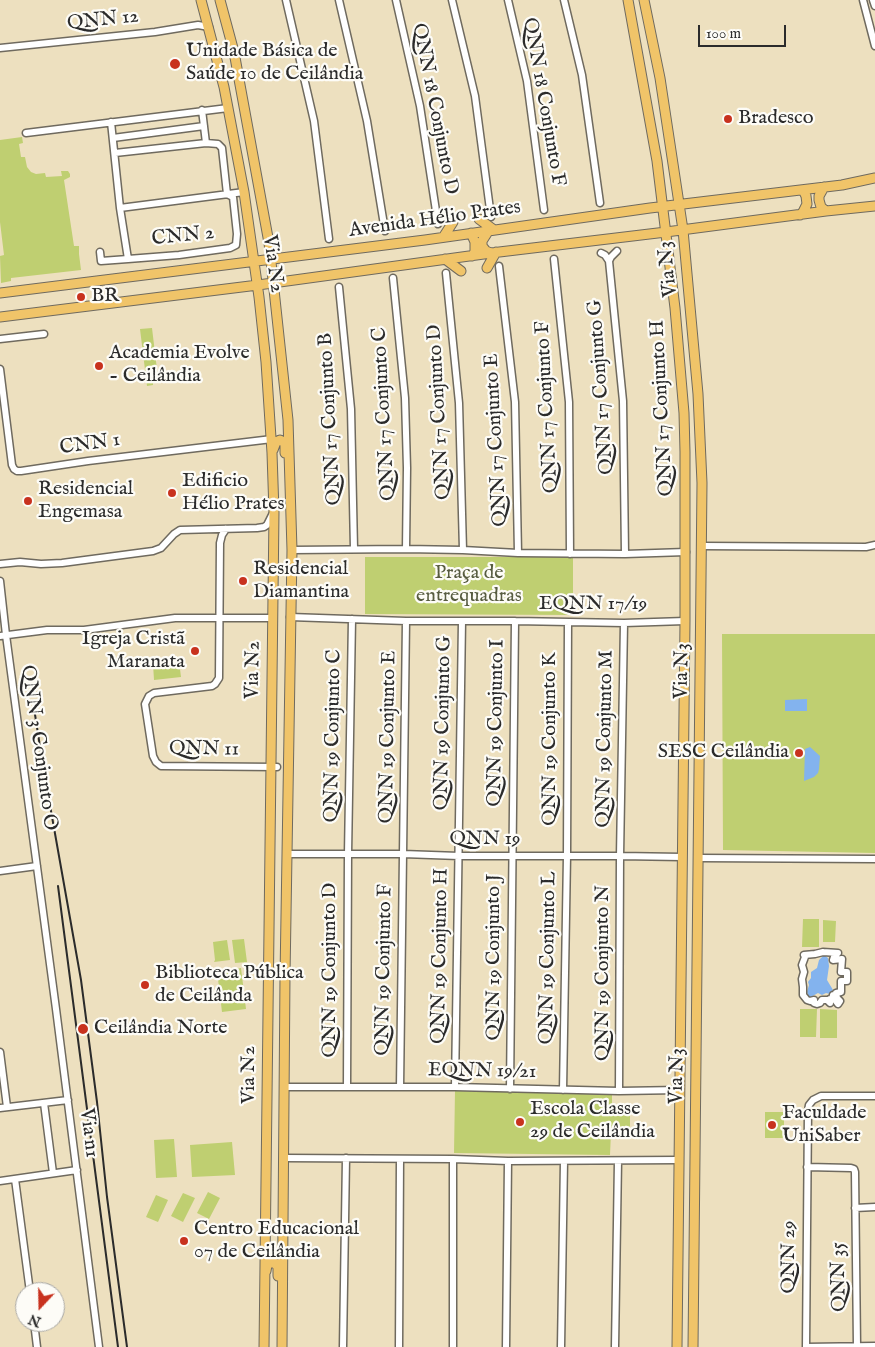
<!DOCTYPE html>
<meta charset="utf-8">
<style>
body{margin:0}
#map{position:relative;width:875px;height:1347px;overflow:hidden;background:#ede0bf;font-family:"IM FELL English",serif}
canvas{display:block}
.north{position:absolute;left:15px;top:1282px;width:50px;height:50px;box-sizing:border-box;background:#fdfcf7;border:1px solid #a9a8a5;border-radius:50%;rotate:201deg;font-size:14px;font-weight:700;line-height:20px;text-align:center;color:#2b2b2b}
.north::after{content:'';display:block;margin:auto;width:18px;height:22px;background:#c8321e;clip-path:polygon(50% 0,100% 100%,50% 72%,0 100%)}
.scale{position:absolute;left:698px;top:25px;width:88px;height:22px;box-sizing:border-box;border:2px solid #2b2b2b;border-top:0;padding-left:6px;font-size:15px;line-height:18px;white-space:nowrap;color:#2b2b2b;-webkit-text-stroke:4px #fdfcf7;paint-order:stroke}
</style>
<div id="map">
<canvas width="875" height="1347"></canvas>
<div class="north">N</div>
<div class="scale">100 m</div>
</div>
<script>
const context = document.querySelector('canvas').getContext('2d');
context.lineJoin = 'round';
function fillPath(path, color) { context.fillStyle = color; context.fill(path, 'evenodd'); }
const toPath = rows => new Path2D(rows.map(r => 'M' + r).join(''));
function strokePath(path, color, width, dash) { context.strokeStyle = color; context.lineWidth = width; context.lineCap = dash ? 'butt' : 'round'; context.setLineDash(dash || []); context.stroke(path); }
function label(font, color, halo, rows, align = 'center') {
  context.font = font + ' "IM FELL English",serif'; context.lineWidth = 4.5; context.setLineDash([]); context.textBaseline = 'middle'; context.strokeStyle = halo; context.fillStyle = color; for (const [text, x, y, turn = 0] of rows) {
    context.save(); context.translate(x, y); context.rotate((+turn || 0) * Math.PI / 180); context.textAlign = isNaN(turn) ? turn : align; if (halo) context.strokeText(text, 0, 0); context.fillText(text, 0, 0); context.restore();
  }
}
fillPath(toPath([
 [22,137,23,143,19,144,21,157,25,157,27,167,31,172,36,174,45,173,46,177,62,176,61,171,68,171,70,174,70,177,64,180,74,246,79,246,79,254,81,270,11,278,11,281,1,283,0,256,4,255,0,222,0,140],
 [152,328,158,378,153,379,153,385,147,386,140,329],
 [365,557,573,557,573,615,365,614],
 [722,634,875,634,875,853,723,850],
 [179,661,181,677,154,680,153,664],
 [803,919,819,919,819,947,802,947],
 [823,920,836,921,835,942,823,942],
 [244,939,247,962,235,963,232,940],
 [227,940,230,960,214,962,215,960,213,942],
 [241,968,246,1009,222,1012,217,971],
 [800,1009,817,1009,816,1037,800,1037],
 [820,1009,837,1010,837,1038,820,1038],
 [455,1091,612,1093,612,1113,630,1113,630,1133,611,1132,610,1155,454,1153],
 [765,1112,784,1112,784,1138,765,1138],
 [174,1139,177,1177,156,1178,154,1140],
 [232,1142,235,1175,192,1177,190,1145],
 [208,1192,220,1198,209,1219,197,1213],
 [183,1193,195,1198,183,1222,171,1216],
 [156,1195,168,1200,158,1222,146,1217]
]), '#bfcf71');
fillPath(toPath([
 [807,699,807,711,785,711,785,700],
 [810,747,820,756,819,769,818,773,814,777,804,781,805,749],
 [824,955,828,958,829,966,827,980,833,990,830,994,826,993,822,995,818,993,809,998,807,992,809,985,808,982,811,978,811,972,817,968,819,960]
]), '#83b3ee');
const minor = toPath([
 [286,0,314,121,329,239],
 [339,0,367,121,385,231],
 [396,0,420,106,438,224],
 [452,0,475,96,491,217],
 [508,0,527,81,544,210],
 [564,0,582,75,600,203],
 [863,0,875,46],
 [873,0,875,6],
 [0,48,155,32,198,25,209,27],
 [111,122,120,208,128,259,179,255,230,248,236,245,237,234,233,197,227,194,222,148,218,144,206,143],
 [26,133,228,108],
 [113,138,204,126],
 [115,153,206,143,202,110],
 [120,208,244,192],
 [617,251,611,257,609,261,623,401,625,554],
 [100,252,101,261,128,259],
 [601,253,605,255,609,261],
 [554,259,569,402,570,554],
 [499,266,515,402,518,553],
 [446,273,459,403,463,550],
 [393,278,405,398,407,468,406,549],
 [339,287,351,409,354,549],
 [0,339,44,334],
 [0,369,12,465,14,469,17,471,21,471,88,461,272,439],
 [226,529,222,535,220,543,219,678,215,684,212,686,154,693,149,696,145,704,153,756,156,762,161,766,277,767],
 [702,546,866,547,875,545],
 [292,550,406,549,463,550,518,553,625,554,686,552],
 [0,564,20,562,41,564,62,563,153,551,161,548,174,534,180,530,257,528,264,527,267,525,273,513],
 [0,581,6,635,56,1009,99,1347],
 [290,617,406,621,515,621,624,623,685,621],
 [0,636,47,630,84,630,175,618,272,618],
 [287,854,403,854,459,856,620,856,682,857],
 [699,858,875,859],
 [0,871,37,866],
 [823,952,838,953,834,957,833,960,842,959,841,972,847,972,847,981,841,981,841,992,836,993,837,998,840,1001,838,1004,835,1000,833,995,832,999,830,999,830,1003,827,1000,822,1000,820,1003,817,1004,814,1003,814,1000,810,1001,807,1000,803,995,803,987,802,979,804,972,802,965,805,957,804,955,815,954,823,952],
 [0,1052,7,1107],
 [285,1087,455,1087,619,1091,680,1090],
 [347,1087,348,854,352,619],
 [400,1087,406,621],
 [455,1087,462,621],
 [510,1089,515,621],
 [563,1090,567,856,568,622],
 [619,1091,620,856,624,623],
 [44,1103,53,1173],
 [0,1108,68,1100],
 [284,1158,453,1159,508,1161,679,1160],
 [807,1167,851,1168,854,1169,855,1172,857,1346],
 [15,1179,30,1292],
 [0,1181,77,1170],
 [855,1208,875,1207],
 [34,1322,37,1347],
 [343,1347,346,1158],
 [399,1347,400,1159],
 [453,1347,453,1159],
 [506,1347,508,1161],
 [561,1347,564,1161],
 [615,1347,618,1161],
 [806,1347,808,1111,809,1105,813,1100,821,1096,875,1096],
 [806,1347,875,1346]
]);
const major = toPath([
 [201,0,224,87,244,192,259,297,266,362,272,453,274,512,264,1347],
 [220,0,234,52,269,243,288,420,292,550,285,976,282,1347],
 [628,0,657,161,675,308,684,413,685,452,685,621,677,1347],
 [644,0,660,78,683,230,698,394,702,483,693,1347],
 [824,187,819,196,819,200,821,207,826,211],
 [800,215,803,212,807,204,806,196,803,190],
 [479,219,494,230],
 [489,230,482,241,482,246,486,251,491,253],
 [471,233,475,242,475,252,472,256],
 [444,236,453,222],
 [445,259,461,271],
 [487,268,496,252],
 [0,293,425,240,650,208,842,185,875,178],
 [0,317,258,285,491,253,666,232,826,211,875,206],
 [273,450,276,442,280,440,284,442,285,445,285,453],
 [266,1271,267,1265,269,1263,275,1263,278,1267,278,1276]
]);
strokePath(minor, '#6f6a5f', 9);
strokePath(major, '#6f6a5f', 11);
strokePath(minor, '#fff', 6);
strokePath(major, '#f0c469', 9);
strokePath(toPath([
 [34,708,43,766,81,980,97,1102,107,1197,127,1347],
 [58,886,118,1347]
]), '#2b2b2b', 2);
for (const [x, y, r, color] of [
 [175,64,6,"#c8321e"],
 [728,119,5,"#c8321e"],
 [81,297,5,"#c8321e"],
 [99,366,5,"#c8321e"],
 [172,493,5,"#c8321e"],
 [28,501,5,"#c8321e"],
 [243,581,5,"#c8321e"],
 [195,651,5,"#c8321e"],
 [799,753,5,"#c8321e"],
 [145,985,5,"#c8321e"],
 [83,1029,6,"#c8321e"],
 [520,1122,5,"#c8321e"],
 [772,1125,5,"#c8321e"],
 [184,1241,5,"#c8321e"]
]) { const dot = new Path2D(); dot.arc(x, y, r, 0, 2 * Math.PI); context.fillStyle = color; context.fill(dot); strokePath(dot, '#fdfcf7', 2); }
label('20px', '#2b2b2b', '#fdfcf7', [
 ["QNN 12",103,21,-6],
 ["QNN 18 Conjunto F",543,102,80],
 ["QNN 18 Conjunto D",434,109,79],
 ["Avenida Hélio Prates",435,220,-8],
 ["CNN 2",183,237,-6],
 ["Via N2",272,264,82],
 ["Via N3",669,269,-96],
 ["QNN 17 Conjunto G",602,387,-94],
 ["QNN 17 Conjunto F",548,407,-93],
 ["QNN 17 Conjunto H",663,408,-93],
 ["QNN 17 Conjunto D",440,412,-93],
 ["QNN 17 Conjunto C",385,414,-93],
 ["QNN 17 Conjunto B",331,419,-93],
 ["QNN 17 Conjunto E",497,440,-93],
 ["CNN 1",90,445,-8],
 ["EQNN 17/19",593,605],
 ["Via N2",254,670,-89],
 ["Via N3",683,671,-89],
 ["QNN 19 Conjunto G",444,723,-89],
 ["QNN 19 Conjunto I",497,723,-89],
 ["QNN 19 Conjunto C",334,736,-89],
 ["QNN 19 Conjunto E",389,737,-89],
 ["QNN 19 Conjunto K",551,739,-90],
 ["QNN 19 Conjunto M",606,739,-89],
 ["QNN 3 Conjunto O",38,748,82],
 ["QNN 11",204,750,1],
 ["QNN 19",485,840],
 ["QNN 19 Conjunto H",441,956,-89],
 ["QNN 19 Conjunto J",495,957,-90],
 ["QNN 19 Conjunto L",549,958,-89],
 ["QNN 19 Conjunto D",331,970,-90],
 ["QNN 19 Conjunto F",385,970,-89],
 ["QNN 19 Conjunto N",604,973,-90],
 ["EQNN 19/21",482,1072,1],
 ["Via N2",250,1075,-90],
 ["Via N3",678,1076,-89],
 ["Via n1",88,1133,83],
 ["QNN 29",790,1257,-90],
 ["QNN 35",840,1277,-91]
]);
label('20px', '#2b2b2b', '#fdfcf7', [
 ["Unidade Básica de",186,52],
 ["Saúde 10 de Ceilândia",186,75],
 ["Bradesco",738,119],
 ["BR",91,297],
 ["Academia Evolve",109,354],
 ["- Ceilândia",109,377],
 ["Edificio",182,482],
 ["Hélio Prates",182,505],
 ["Residencial",38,490],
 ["Engemasa",38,513],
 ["Residencial",253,570],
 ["Diamantina",253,593],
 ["Igreja Cristã",185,640,"right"],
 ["Maranata",185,663,"right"],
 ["SESC Ceilândia",789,753,"right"],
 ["Biblioteca Pública",155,974],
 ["de Ceilânda",155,997],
 ["Ceilândia Norte",94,1029],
 ["Escola Classe",530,1110],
 ["29 de Ceilândia",530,1133],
 ["Faculdade",782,1114],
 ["UniSaber",782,1137],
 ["Centro Educacional",194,1230],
 ["07 de Ceilândia",194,1253]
], 'left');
label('20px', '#575c40', '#fdfcf7', [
 ["Praça de",469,574],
 ["entrequadras",469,597]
]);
</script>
